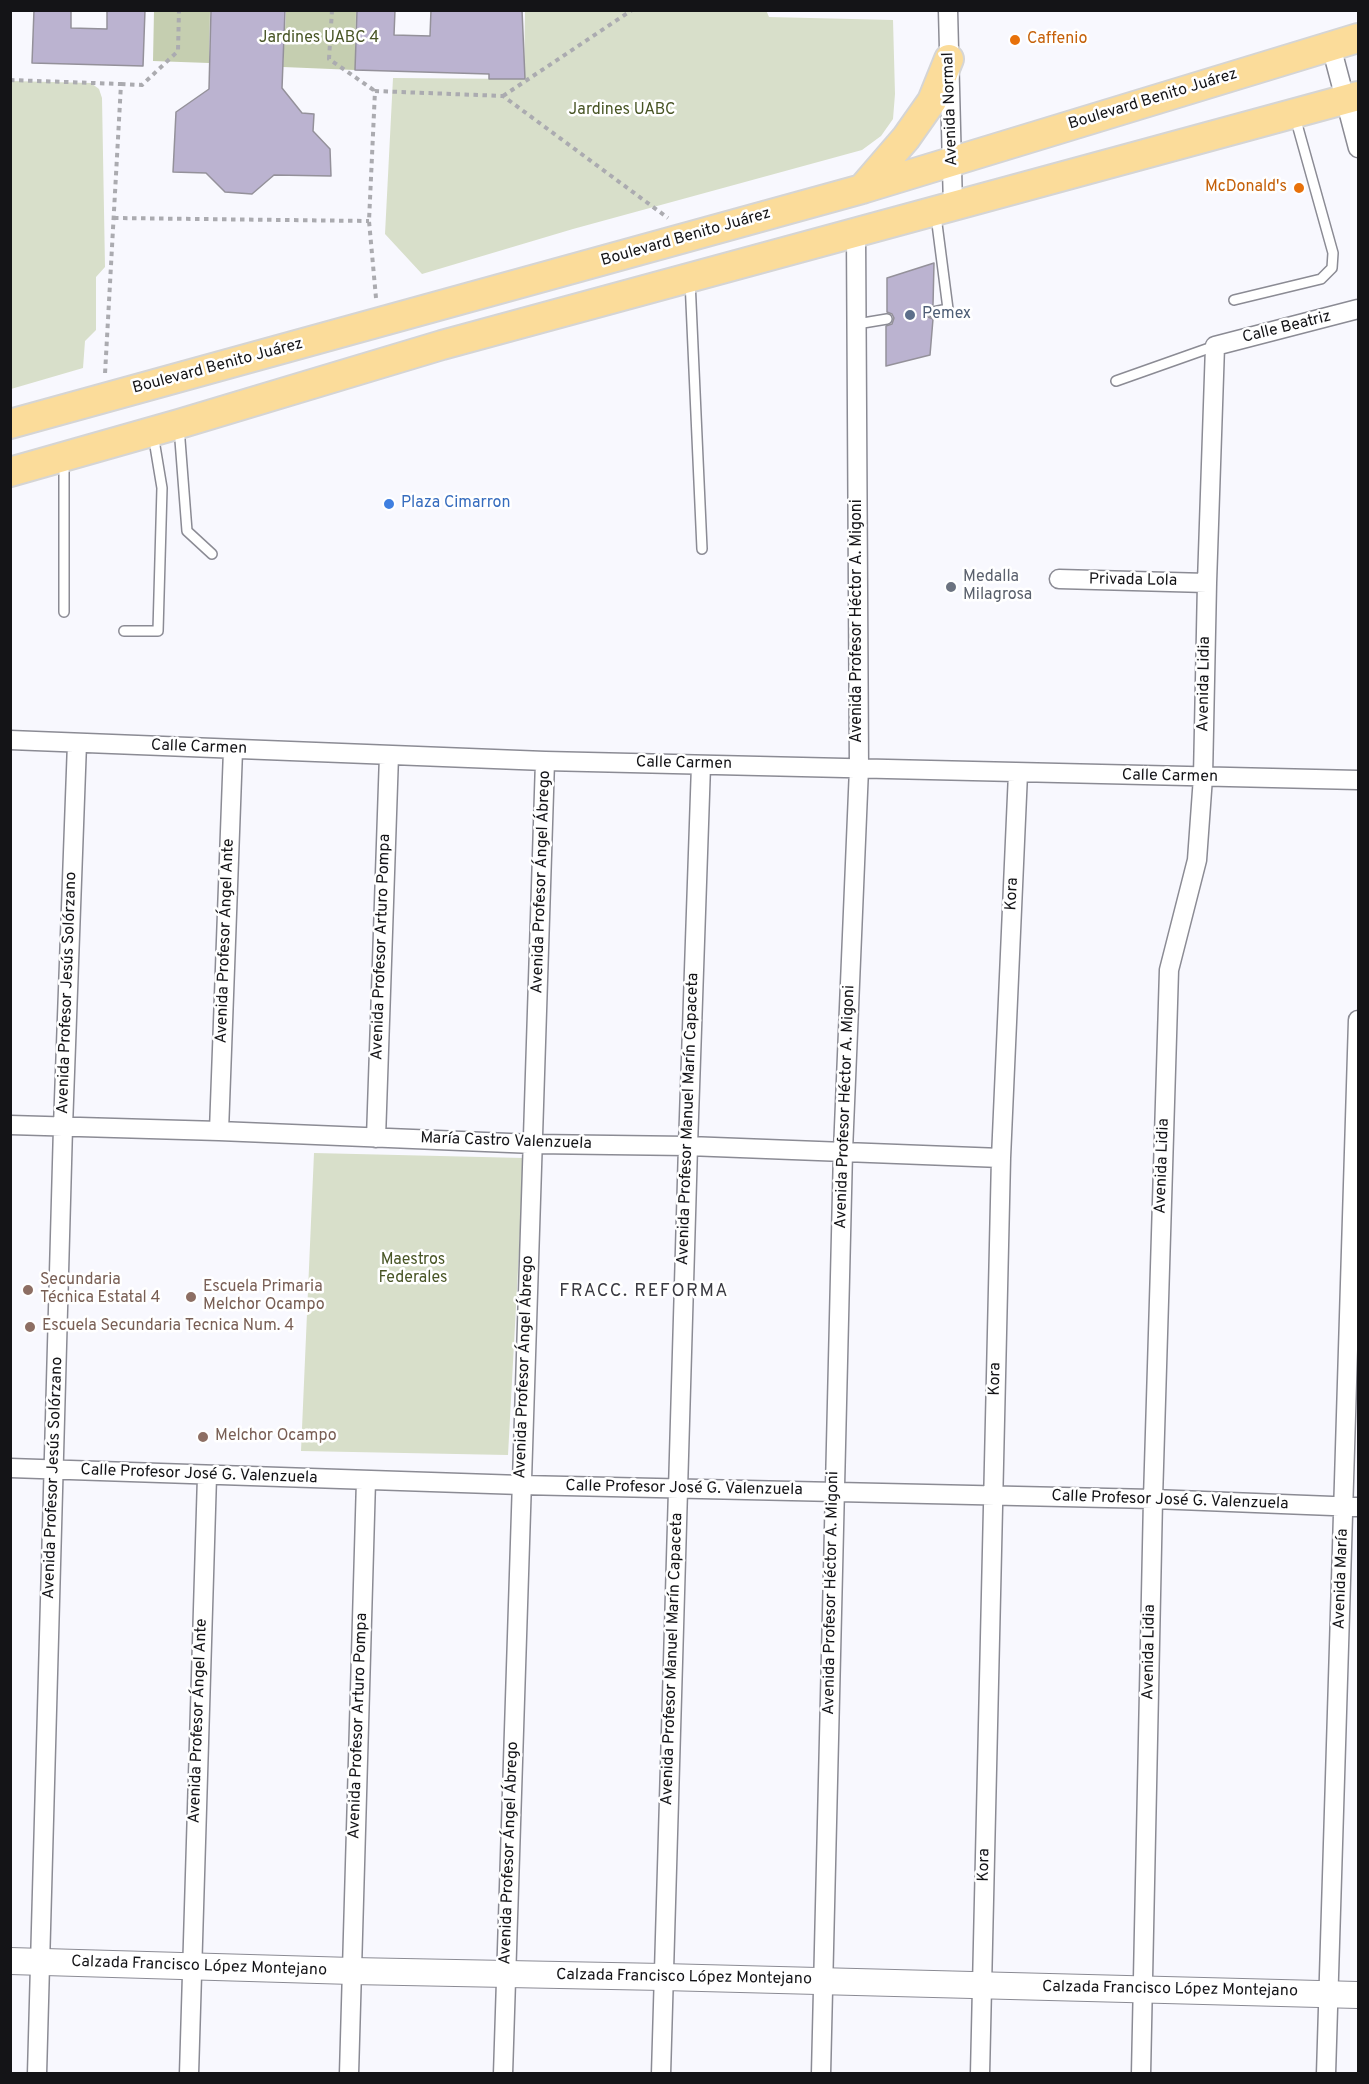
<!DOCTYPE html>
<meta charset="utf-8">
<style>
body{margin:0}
#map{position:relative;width:1369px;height:2084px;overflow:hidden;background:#f8f8fe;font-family:Overpass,sans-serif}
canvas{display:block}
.frame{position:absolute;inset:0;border:12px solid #141417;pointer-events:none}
</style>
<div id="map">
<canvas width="1369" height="2084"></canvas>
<div class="frame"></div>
</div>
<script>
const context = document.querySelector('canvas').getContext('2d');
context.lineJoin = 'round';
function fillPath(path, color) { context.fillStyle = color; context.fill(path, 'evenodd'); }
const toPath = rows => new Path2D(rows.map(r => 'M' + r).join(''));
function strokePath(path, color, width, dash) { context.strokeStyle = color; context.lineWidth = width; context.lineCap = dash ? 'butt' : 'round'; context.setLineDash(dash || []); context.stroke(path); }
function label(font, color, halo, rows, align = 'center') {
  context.font = font + ' Overpass,sans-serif'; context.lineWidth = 5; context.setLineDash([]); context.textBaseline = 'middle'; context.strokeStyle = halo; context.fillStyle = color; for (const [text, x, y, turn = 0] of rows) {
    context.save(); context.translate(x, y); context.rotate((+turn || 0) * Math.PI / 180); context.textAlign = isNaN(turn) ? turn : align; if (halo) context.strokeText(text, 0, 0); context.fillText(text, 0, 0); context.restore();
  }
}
fillPath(toPath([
 [766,10,769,17,893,20,895,94,893,119,881,136,862,150,573,229,422,274,385,234,393,78,524,79,525,11],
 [11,81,91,83,99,89,102,98,105,267,96,277,96,330,85,341,83,368,11,389],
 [314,1153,524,1158,508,1455,301,1451]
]), '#d8dfca');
fillPath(toPath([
 [154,11,210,11,209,63,153,61],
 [286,11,356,11,355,70,283,67]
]), '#c5ceb0');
const building = toPath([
 [34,10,71,10,71,28,107,29,107,10,145,10,143,66,32,63,34,10],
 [211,10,285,10,282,88,302,113,314,114,313,131,330,149,331,176,274,175,252,194,225,192,206,173,173,172,176,112,209,89,211,10],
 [357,10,395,10,394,35,430,36,431,10,522,10,525,79,489,79,489,74,355,70,357,10],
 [934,263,933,305,928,307,926,313,928,317,933,319,930,355,886,366,886,326,892,324,894,318,892,314,887,312,887,278,934,263]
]);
fillPath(building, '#bbb3d0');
strokePath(building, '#94919a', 1.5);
const service = toPath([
 [690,280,702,549],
 [1234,300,1321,279,1332,268,1333,253,1295,117],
 [933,312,948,309,936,216],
 [857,324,887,319],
 [1116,381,1215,346],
 [179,427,187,531,212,554],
 [64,459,64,612],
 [124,631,158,631,162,488,153,434]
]);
const minor = toPath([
 [948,10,953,207],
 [1331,46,1358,148],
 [1059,579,1207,583],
 [10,740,545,761,1358,780],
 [10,1125,219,1131,534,1144,688,1146,1001,1158],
 [219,1131,233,750],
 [376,1138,389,755],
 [10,1468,521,1485,1153,1499,1358,1507],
 [37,2074,63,1127,77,743],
 [189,2074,207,1476],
 [349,2074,366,1480],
 [503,2074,545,761],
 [661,2074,688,1146,701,765],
 [821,2074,843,1151,859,768,856,232],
 [980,2074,1001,1158,1018,773],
 [1141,2074,1153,1499,1169,970,1197,860,1203,777,1207,583,1215,346,1358,309],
 [1326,2074,1358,1020]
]);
const secondary = toPath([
 [10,1961,352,1971,663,1977,1358,1995]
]);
const primary = toPath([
 [862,189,906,138,932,101,949,59],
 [10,424,862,189,1358,38],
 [10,472,179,424,442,345,1358,96]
]);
strokePath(service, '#8b8b94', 12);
strokePath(minor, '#8b8b94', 21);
strokePath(secondary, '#8b8b94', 28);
strokePath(primary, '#d5d5d5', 32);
strokePath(toPath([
 [332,10,329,59,375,91],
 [10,80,121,84,105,374],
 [121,84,142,85,178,51,179,10],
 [503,96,632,10],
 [114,218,369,221],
 [376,298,369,221,375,91,503,96,668,218]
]), '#ababb0', 4, [4.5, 4.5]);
strokePath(service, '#fff', 9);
strokePath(minor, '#fff', 18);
strokePath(secondary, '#fff', 26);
strokePath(primary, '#fbdc9a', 28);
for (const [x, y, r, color] of [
 [1015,40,6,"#e8710a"],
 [1299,188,6,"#e8710a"],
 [910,315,6,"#5c6f8a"],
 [389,504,6,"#3f7fe0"],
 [951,587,6,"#6b7280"],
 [28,1290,6,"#8d6e63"],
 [191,1297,6,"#8d6e63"],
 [30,1327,6,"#8d6e63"],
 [203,1437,6,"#8d6e63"]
]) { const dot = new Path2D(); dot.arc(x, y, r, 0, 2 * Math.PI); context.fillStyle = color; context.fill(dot); strokePath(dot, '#fff', 2); }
label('16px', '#485525', '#fff', [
 ["Jardines UABC 4",319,39],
 ["Jardines UABC",622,111],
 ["Maestros",413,1261],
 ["Federales",413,1279]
]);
label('16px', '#c56008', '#fff', [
 ["Caffenio",1027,40],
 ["McDonald's",1287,188,"right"]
], 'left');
label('16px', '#141417', '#fff', [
 ["Boulevard Benito Juárez",1153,100,-17],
 ["Avenida Normal",951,109,-92],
 ["Boulevard Benito Juárez",686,238,-16],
 ["Calle Beatriz",1287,328,-14],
 ["Boulevard Benito Juárez",218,367,-15],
 ["Privada Lola",1133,581,1],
 ["Avenida Profesor Héctor A. Migoni",858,621,-90],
 ["Avenida Lidia",1205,684,-89],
 ["Calle Carmen",199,748,2],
 ["Calle Carmen",684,764,1],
 ["Calle Carmen",1170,777,1],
 ["Avenida Profesor Ángel Ábrego",542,882,-88],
 ["Kora",1013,894,-87],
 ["Avenida Profesor Ángel Ante",226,941,-88],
 ["Avenida Profesor Arturo Pompa",382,947,-88],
 ["Avenida Profesor Jesús Solórzano",68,993,-88],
 ["Avenida Profesor Héctor A. Migoni",846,1107,-88],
 ["Avenida Profesor Manuel Marín Capaceta",689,1119,-88],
 ["María Castro Valenzuela",506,1142,2],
 ["Avenida Lidia",1163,1166,-88],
 ["Avenida Profesor Ángel Ábrego",525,1367,-88],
 ["Kora",996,1379,-89],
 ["Calle Profesor José G. Valenzuela",199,1475,2],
 ["Avenida Profesor Jesús Solórzano",54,1478,-88],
 ["Calle Profesor José G. Valenzuela",684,1489,1],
 ["Calle Profesor José G. Valenzuela",1170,1501,2],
 ["Avenida María",1342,1579,-88],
 ["Avenida Profesor Héctor A. Migoni",832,1593,-89],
 ["Avenida Lidia",1150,1652,-89],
 ["Avenida Profesor Manuel Marín Capaceta",673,1659,-88],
 ["Avenida Profesor Ángel Ante",199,1721,-88],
 ["Avenida Profesor Arturo Pompa",359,1726,-88],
 ["Avenida Profesor Ángel Ábrego",510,1853,-88],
 ["Kora",985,1865,-89],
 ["Calzada Francisco López Montejano",199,1967,2],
 ["Calzada Francisco López Montejano",684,1978,1],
 ["Calzada Francisco López Montejano",1170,1990,1]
]);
label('16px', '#4e5e75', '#fff', [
 ["Pemex",922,315]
], 'left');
label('16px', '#366cbe', '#fff', [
 ["Plaza Cimarron",401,504]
], 'left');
label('16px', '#5b616d', '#fff', [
 ["Medalla",963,578],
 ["Milagrosa",963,596]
], 'left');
label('16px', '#785e54', '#fff', [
 ["Secundaria",40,1281],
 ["Técnica Estatal 4",40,1299],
 ["Escuela Primaria",203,1288],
 ["Melchor Ocampo",203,1306],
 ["Escuela Secundaria Tecnica Num. 4",42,1327],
 ["Melchor Ocampo",215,1437]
], 'left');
context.letterSpacing = '1.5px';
label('18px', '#3a3a42', '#fff', [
 ["FRACC. REFORMA",644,1292]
]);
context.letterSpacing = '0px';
</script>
